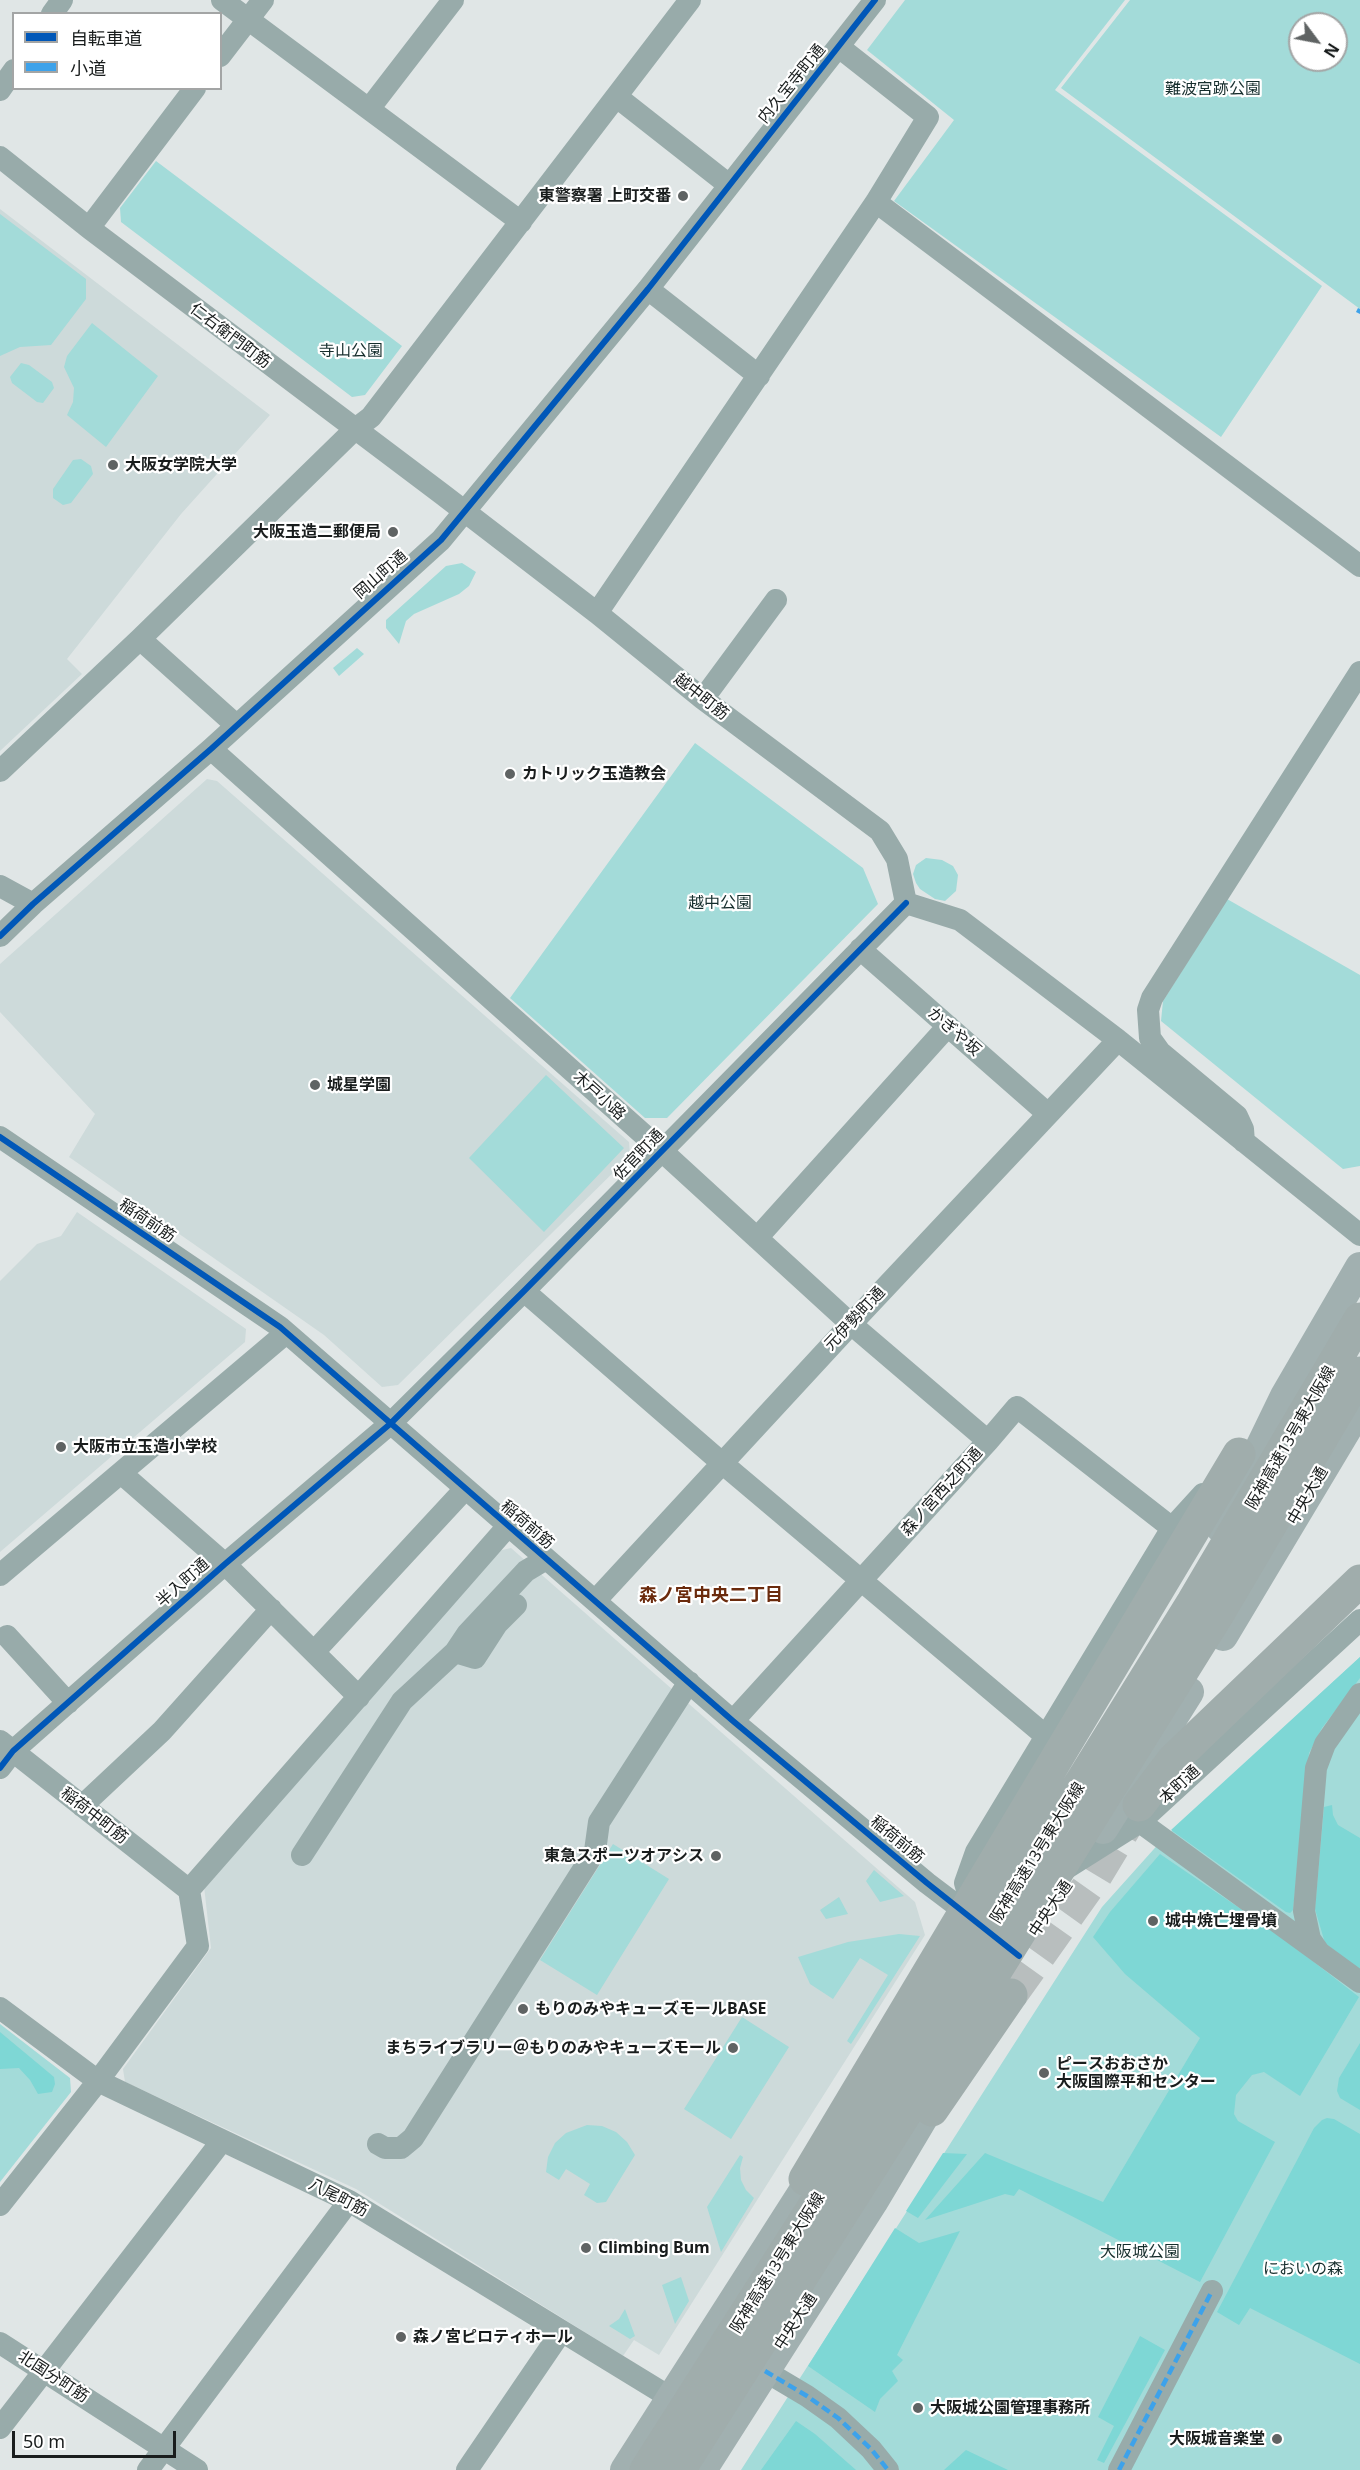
<!DOCTYPE html>
<meta charset="utf-8">
<style>
body{margin:0}
#map{position:relative;width:1360px;height:2470px;overflow:hidden;background:#e0e6e6;font-family:"Noto Sans","Noto Sans JP",sans-serif}
canvas{display:block}
.legend{position:absolute;left:12px;top:12px;width:210px;height:78px;box-sizing:border-box;background:#fff;border:2px solid #a3a5a5;margin:0;padding:8px 10px;list-style:none;font-size:18px;color:#191d1d}
.legend li{display:flex;align-items:center;gap:12px;height:30px}
.legend b{width:30px;border:2px solid #a3a5a5}
.north{position:absolute;left:1288px;top:12px;width:60px;height:60px;box-sizing:border-box;background:#fff;border:2px solid #a3a5a5;border-radius:50%;rotate:122deg;font-size:16px;font-weight:700;line-height:24px;text-align:center;color:#191d1d}
.north::after{content:'';display:block;margin:auto;width:21px;height:27px;background:#5f6363;clip-path:polygon(50% 0,100% 100%,50% 72%,0 100%)}
.scale{position:absolute;left:12px;top:2431px;width:164px;height:27px;box-sizing:border-box;border:3px solid #191d1d;border-top:0;padding-left:8px;font-size:18px;line-height:21px;white-space:nowrap;color:#191d1d;-webkit-text-stroke:4px #fff;paint-order:stroke}
</style>
<div id="map">
<canvas width="1360" height="2470"></canvas>
<ul class="legend">
<li><b style="height:8px;background:#0057b8"></b>自転車道</li>
<li><b style="height:8px;background:#3da2ea"></b>小道</li>
</ul>
<div class="north">N</div>
<div class="scale">50 m</div>
</div>
<script>
const context = document.querySelector('canvas').getContext('2d');
context.lineJoin = 'round';
function fillPath(path, color) { context.fillStyle = color; context.fill(path, 'evenodd'); }
const toPath = rows => new Path2D(rows.map(r => 'M' + r).join(''));
function strokePath(path, color, width, dash) { context.strokeStyle = color; context.lineWidth = width; context.lineCap = dash ? 'butt' : 'round'; context.setLineDash(dash || []); context.stroke(path); }
function label(font, color, halo, rows, align = 'center') {
  context.font = font + ' "Noto Sans","Noto Sans JP",sans-serif'; context.lineWidth = 4.5; context.setLineDash([]); context.textBaseline = 'middle'; context.strokeStyle = halo; context.fillStyle = color; for (const [text, x, y, turn = 0] of rows) {
    context.save(); context.translate(x, y); context.rotate((+turn || 0) * Math.PI / 180); context.textAlign = isNaN(turn) ? turn : align; if (halo) context.strokeText(text, 0, 0); context.fillText(text, 0, 0); context.restore();
  }
}
fillPath(toPath([
 [0,209,270,415,181,514,67,659,82,674,0,751],
 [207,779,217,781,629,1142,630,1156,398,1385,382,1387,324,1335,69,1157,95,1114,0,1012,0,964],
 [77,1212,246,1329,245,1342,0,1552,0,1281,37,1244,61,1236],
 [511,1548,915,1902,925,1935,659,2355,634,2340,623,2356,356,2189,125,2082,123,2069,211,1948,204,1886,498,1551]
]), '#cddada');
fillPath(toPath([
 [905,0,1125,0,1055,90,1322,286,1221,437,894,201,954,120,867,50],
 [1130,0,1360,0,1360,309,1061,88],
 [1300,24,1336,24,1336,60,1300,60],
 [156,161,402,346,365,395,352,397,121,222,120,208],
 [0,214,86,279,86,299,51,345,20,347,0,356],
 [92,323,158,376,106,447,67,415,73,402,74,388,64,367,67,356],
 [21,363,29,365,52,382,54,388,43,403,37,402,12,383,10,377],
 [81,459,91,466,93,474,71,503,63,505,53,498,53,489,73,460],
 [462,563,476,572,469,586,459,594,414,614,406,621,399,644,386,628,386,620,446,566],
 [357,648,364,654,339,676,333,668],
 [695,743,863,868,878,904,667,1118,645,1118,510,998],
 [926,858,942,860,953,866,958,875,956,891,945,901,935,899,920,889,916,883,913,874,916,865],
 [1227,899,1360,975,1360,1166,1343,1169,1161,1021,1163,1001],
 [546,1075,624,1148,544,1232,469,1158],
 [1360,1657,1360,2470,741,2470,1102,1907,1162,1840],
 [613,1844,669,1879,597,1995,540,1960],
 [874,1870,904,1896,880,1902,866,1881],
 [839,1897,848,1914,826,1919,820,1910],
 [899,1934,920,1936,851,2044,847,2041,888,1975,860,1958,833,1999,810,1984,798,1957,848,1942],
 [742,2017,789,2047,731,2139,684,2109],
 [0,2024,70,2078,71,2092,0,2182],
 [587,2125,602,2126,616,2132,627,2142,635,2155,606,2202,597,2203,584,2195,590,2184,566,2169,559,2180,546,2172,548,2157,555,2143,566,2133],
 [740,2155,743,2157,740,2168,741,2180,746,2190,754,2198,721,2252,707,2207],
 [681,2277,689,2301,675,2324,662,2285],
 [625,2309,635,2336,630,2339,609,2326,619,2319]
]), '#a3dbd9');
fillPath(toPath([
 [1360,1657,1360,1678,1322,1728,1309,1753,1293,1910,1290,1913,1286,1912,1171,1830],
 [1332,1805,1333,1815,1338,1825,1360,1838,1360,1972,1325,1943,1315,1909,1324,1807],
 [1160,1854,1279,1935,1359,1997,1300,2096,1264,2072,1252,2075,1236,2095,1234,2114,1238,2121,1275,2142,1200,2282,1019,2189,1014,2196,1005,2194,925,2220,985,2153,1103,2202,1200,2038,1125,1974,1093,1937,1110,1912],
 [0,2032,54,2077,55,2084,52,2092,38,2094,30,2080,19,2068,0,2069],
 [1360,2043,1360,2110,1340,2098,1337,2091,1339,2078],
 [1327,2118,1334,2119,1360,2134,1360,2364,1250,2308,1239,2325,1217,2312,1314,2128,1322,2120],
 [943,2153,967,2154,918,2218,906,2211],
 [895,2228,919,2243,960,2231,897,2355,903,2360,892,2371,898,2381,880,2399,875,2412,808,2366],
 [1140,2336,1165,2350,1104,2463,1097,2460,1114,2426,1098,2417],
 [796,2421,815,2434,856,2470,761,2470],
 [966,2450,1008,2470,944,2470]
]), '#7ed7d5');
strokePath(toPath([
 [1011,1995,1095,1877,1130,1819]
]), '#b8bebe', 33, [33, 16]);
strokePath(toPath([
 [222,0,521,222],
 [52,14,62,0],
 [220,56,263,0],
 [0,90,14,70],
 [617,97,729,185],
 [369,109,453,0],
 [0,157,89,228,442,494,597,613,703,699,880,831,897,859,906,903],
 [876,202,1360,566],
 [89,228,195,88],
 [648,289,759,376],
 [597,613,876,202,928,117,839,47],
 [140,639,236,725],
 [703,699,776,600],
 [211,749,662,1151,851,1324,988,1441],
 [0,771,140,639,354,430,371,417,690,0],
 [0,886,33,904],
 [906,903,960,920,1118,1040,1360,1235],
 [0,936,33,904,211,749,441,540,648,289,875,0],
 [860,949,1048,1114],
 [0,1137,280,1327,733,1721,927,1883,976,1920],
 [1244,1142,1243,1129,1237,1116,1160,1052,1150,1038,1148,1010,1152,998,1360,672],
 [757,1238,948,1026],
 [524,1291,722,1463,1047,1737],
 [121,1473,225,1564,359,1697],
 [0,1575,286,1333],
 [595,1601,851,1324,1118,1040],
 [7,1636,68,1703],
 [314,1652,465,1489],
 [455,1652,475,1658,497,1624,516,1605],
 [733,1721,988,1441,1017,1407,1172,1528],
 [0,1741,189,1890],
 [0,1768,13,1751,225,1564,390,1424,524,1291,906,903],
 [82,1806,162,1731,271,1609],
 [1140,1822,1360,1982],
 [302,1855,402,1701,455,1652,467,1634,526,1571,546,1559],
 [1059,1873,1140,1822,1360,1620],
 [189,1890,508,1526],
 [972,1907,965,1883,976,1852,1172,1528,1203,1494],
 [1319,1952,1310,1939,1304,1911,1316,1768,1325,1744,1360,1694],
 [0,2008,98,2081,349,2201,671,2398],
 [378,2144,385,2148,401,2148,413,2138,595,1851,599,1822,689,1682],
 [0,2205,98,2081,198,1946,189,1890],
 [0,2343,197,2470],
 [765,2371,807,2396,838,2418,871,2449,888,2470],
 [0,2428,221,2142],
 [148,2470,349,2201],
 [467,2470,561,2332],
 [1119,2470,1212,2291]
]), '#98abaa', 22);
strokePath(toPath([
 [1221,1528,1285,1396,1360,1267],
 [1223,1636,1360,1407],
 [1103,1829,1189,1692],
 [625,2470,824,2159],
 [702,2470,873,2202,942,2086]
]), '#a1b0b0', 30);
strokePath(toPath([
 [1139,1805,1173,1760,1360,1581],
 [932,2110,1011,1995],
 [805,2179,1239,1454],
 [646,2470,967,1966,1193,1602,1360,1319],
 [679,2470,990,1980,1221,1609,1360,1373]
]), '#a0adac', 33);
strokePath(toPath([
 [1358,313,1360,309],
 [765,2371,807,2396,838,2418,871,2449,888,2470],
 [1119,2470,1212,2291]
]), '#3da2ea', 4.5, [9, 4.5]);
strokePath(toPath([
 [0,936,33,904,211,749,441,540,648,289,875,0],
 [0,1137,280,1327,733,1721,927,1883,1019,1956],
 [0,1768,13,1751,225,1564,390,1424,524,1291,906,903]
]), '#0057b8', 6);
for (const [x, y, r, color] of [
 [683,196,6,"#5f6363"],
 [113,465,6,"#5f6363"],
 [393,532,6,"#5f6363"],
 [510,774,6,"#5f6363"],
 [315,1085,6,"#5f6363"],
 [61,1447,6,"#5f6363"],
 [716,1856,6,"#5f6363"],
 [1153,1921,6,"#5f6363"],
 [523,2009,6,"#5f6363"],
 [733,2048,6,"#5f6363"],
 [1044,2073,6,"#5f6363"],
 [586,2248,6,"#5f6363"],
 [401,2337,6,"#5f6363"],
 [918,2408,6,"#5f6363"],
 [1277,2439,6,"#5f6363"]
]) { const dot = new Path2D(); dot.arc(x, y, r, 0, 2 * Math.PI); context.fillStyle = color; context.fill(dot); strokePath(dot, '#fff', 2); }
label('16px', '#191d1d', '#fff', [
 ["内久宝寺町通",792,84,-51],
 ["仁右衛門町筋",230,336,37],
 ["岡山町通",381,575,-41],
 ["越中町筋",701,697,38],
 ["かぎや坂",954,1032,41],
 ["木戸小路",599,1096,42],
 ["佐官町通",639,1155,-46],
 ["稲荷前筋",147,1221,34],
 ["元伊勢町通",855,1319,-47],
 ["阪神高速13号東大阪線",1291,1438,-60],
 ["森ノ宮西之町通",942,1492,-48],
 ["中央大通",1308,1496,-60],
 ["稲荷前筋",527,1525,41],
 ["半入町通",183,1583,-42],
 ["本町通",1180,1785,-43],
 ["稲荷中町筋",94,1816,38],
 ["稲荷前筋",897,1840,40],
 ["阪神高速13号東大阪線",1038,1853,-58],
 ["中央大通",1051,1909,-56],
 ["八尾町筋",338,2198,27],
 ["阪神高速13号東大阪線",778,2263,-58],
 ["中央大通",796,2322,-57],
 ["北国分町筋",53,2377,33]
]);
label('16px', '#162e2d', '#fff', [
 ["難波宮跡公園",1213,89],
 ["寺山公園",351,351],
 ["越中公園",720,903],
 ["大阪城公園",1140,2252],
 ["においの森",1303,2269]
]);
label('bold 16px', '#191d1d', '#fff', [
 ["東警察署 上町交番",671,196,"right"],
 ["大阪女学院大学",125,465],
 ["大阪玉造二郵便局",381,532,"right"],
 ["カトリック玉造教会",522,774],
 ["城星学園",327,1085],
 ["大阪市立玉造小学校",73,1447],
 ["東急スポーツオアシス",704,1856,"right"],
 ["城中焼亡埋骨墳",1165,1921],
 ["もりのみやキューズモールBASE",535,2009],
 ["まちライブラリー＠もりのみやキューズモール",721,2048,"right"],
 ["ピースおおさか",1056,2064],
 ["大阪国際平和センター",1056,2082],
 ["Climbing Bum",598,2248],
 ["森ノ宮ピロティホール",413,2337],
 ["大阪城公園管理事務所",930,2408],
 ["大阪城音楽堂",1265,2439,"right"]
], 'left');
label('bold 18px', '#6b2b0d', '#fff', [
 ["森ノ宮中央二丁目",711,1596]
]);
</script>
